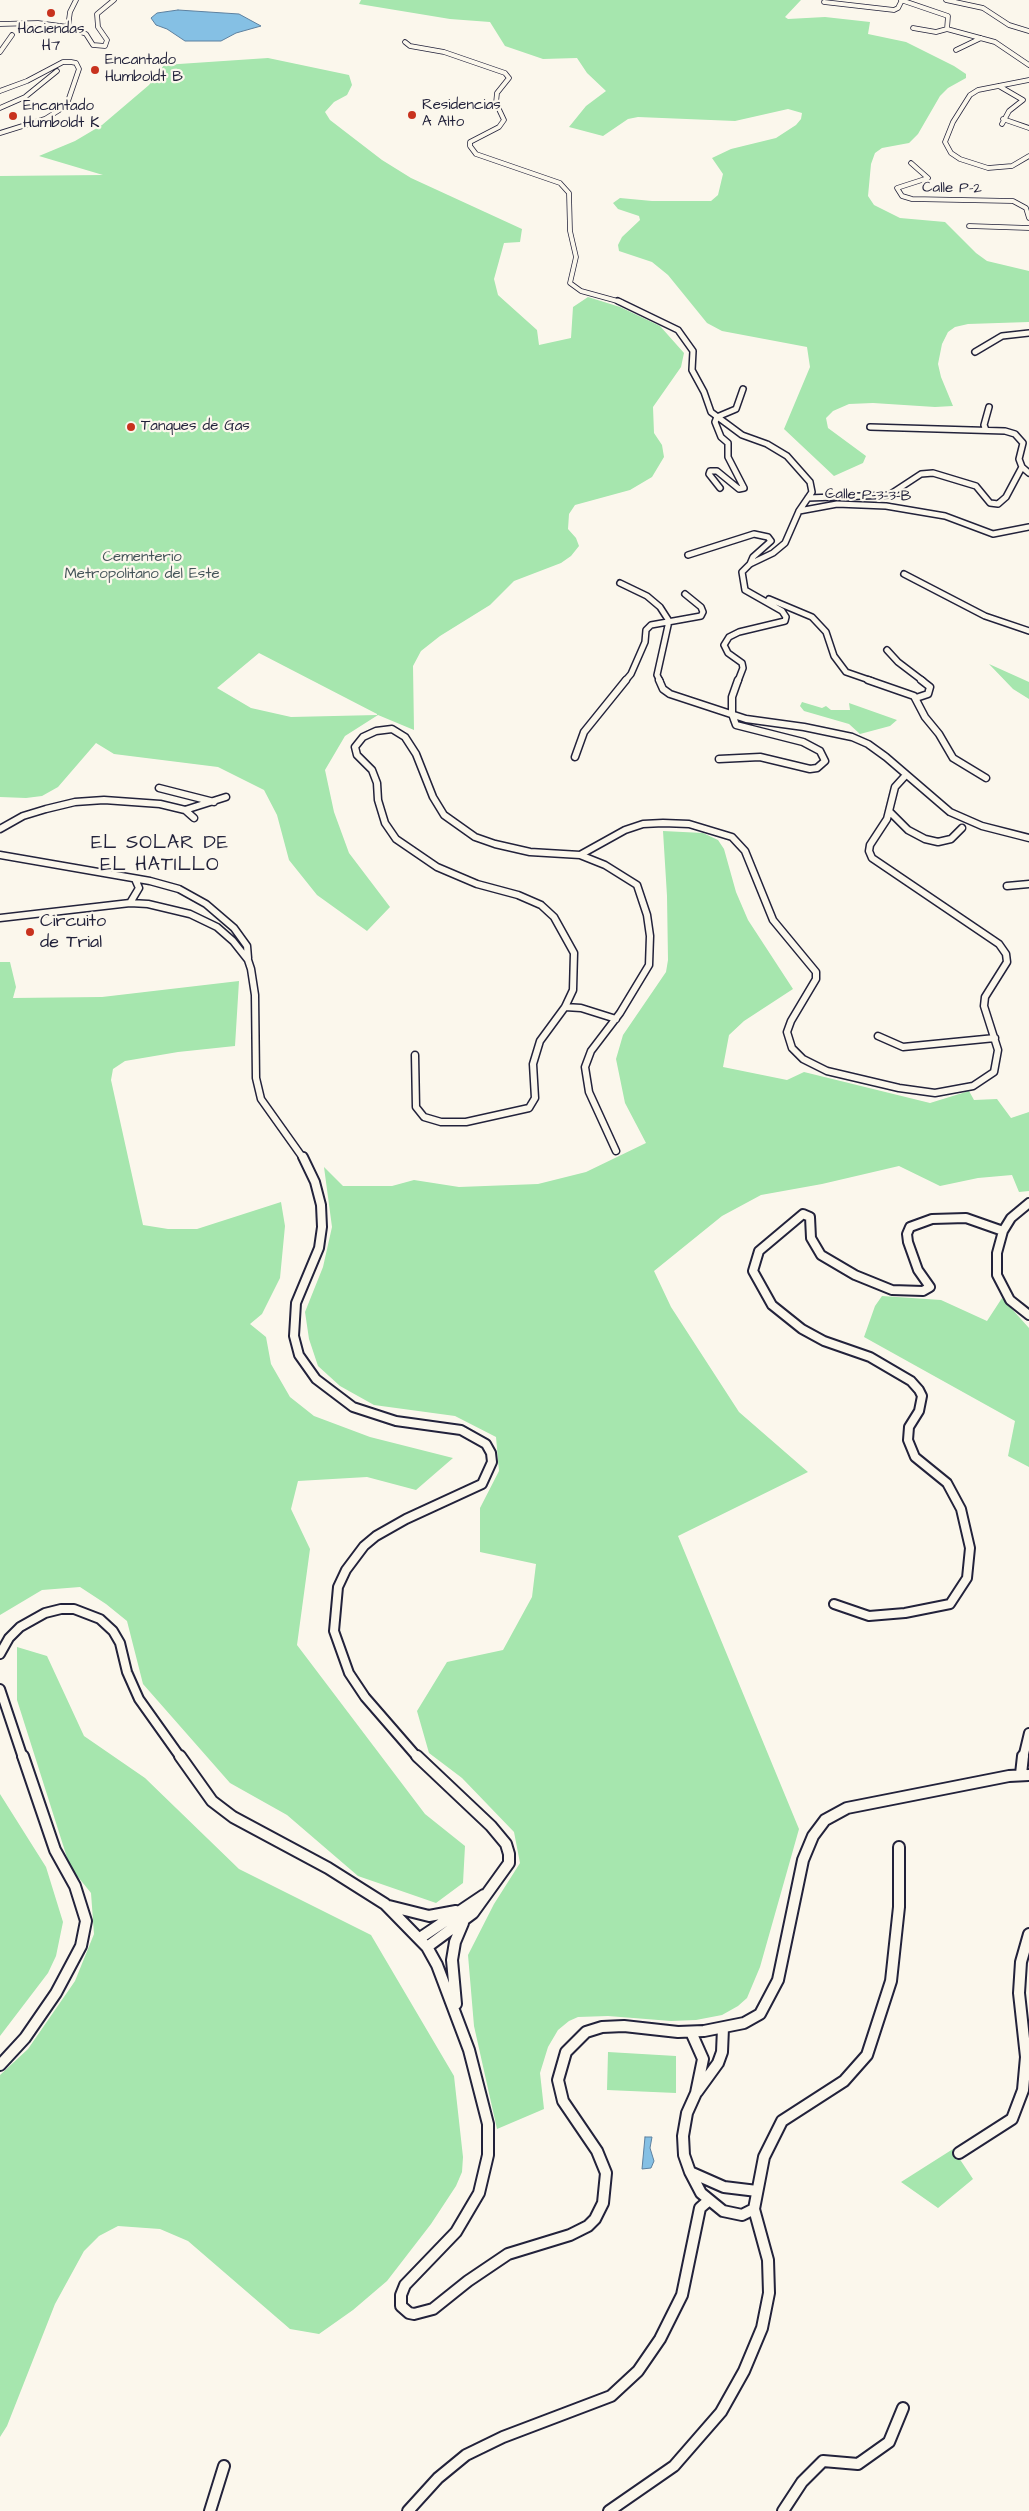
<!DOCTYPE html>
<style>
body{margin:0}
canvas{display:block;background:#fbf7ec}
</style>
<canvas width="1029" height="2511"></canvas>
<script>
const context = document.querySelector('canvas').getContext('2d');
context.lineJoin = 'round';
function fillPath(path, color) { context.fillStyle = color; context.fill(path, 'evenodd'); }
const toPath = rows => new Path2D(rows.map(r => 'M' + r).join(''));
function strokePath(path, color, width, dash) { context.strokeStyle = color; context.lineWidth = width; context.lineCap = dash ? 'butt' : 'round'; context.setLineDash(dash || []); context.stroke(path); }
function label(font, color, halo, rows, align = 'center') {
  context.font = font + ' "Architects Daughter",sans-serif'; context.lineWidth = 4.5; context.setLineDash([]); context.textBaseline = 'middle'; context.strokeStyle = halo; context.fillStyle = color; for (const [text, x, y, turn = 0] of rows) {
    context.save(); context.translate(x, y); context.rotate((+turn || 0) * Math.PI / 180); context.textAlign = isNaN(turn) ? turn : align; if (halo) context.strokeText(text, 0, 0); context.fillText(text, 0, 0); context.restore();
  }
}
fillPath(toPath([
 [361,0,801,0,785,17,788,19,825,17,870,22,868,34,906,42,954,66,966,74,966,78,948,88,940,96,918,134,909,143,882,148,875,153,871,164,868,196,874,205,900,218,945,222,976,253,987,261,1029,271,1029,322,968,324,955,327,948,332,942,344,938,364,941,377,953,406,935,407,873,403,849,404,833,411,826,418,828,428,866,456,863,463,834,476,784,429,810,367,807,347,722,331,707,323,668,275,652,262,619,251,618,245,622,237,640,220,639,216,618,209,613,203,620,198,652,201,711,201,718,195,723,174,712,158,731,149,776,138,796,125,801,119,802,113,788,109,735,121,638,117,628,119,603,136,569,127,586,106,606,91,587,73,577,58,543,59,505,46,490,22,450,19,359,4],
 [268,58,349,75,352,85,347,95,334,102,325,112,330,120,382,160,411,178,522,229,520,242,504,243,494,279,498,295,537,330,539,345,571,338,573,307,588,297,620,307,660,326,684,353,681,367,653,407,654,433,662,445,664,457,652,477,630,490,575,505,569,514,568,529,576,538,579,546,571,556,561,563,514,581,490,605,440,636,421,651,413,666,414,730,378,715,345,736,325,770,334,812,349,853,390,907,367,931,317,895,289,860,277,815,264,790,218,767,114,754,96,743,58,787,42,796,26,798,0,797,0,176,103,175,39,156,75,141,102,125,149,85,164,65],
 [259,653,377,714,377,715,291,717,251,708,217,688],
 [989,664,1029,682,1029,699,1013,689],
 [802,702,822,708,826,706,831,710,850,710,849,703,897,720,890,726,860,734,849,724,804,711,800,706],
 [663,831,703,833,718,840,724,849,736,892,748,920,793,989,744,1021,729,1035,723,1067,787,1080,804,1072,930,1103,969,1091,974,1100,997,1099,1011,1118,1029,1112,1029,1191,1019,1192,1012,1175,978,1178,940,1186,899,1166,822,1184,761,1195,722,1216,654,1271,671,1307,739,1412,808,1472,678,1536,799,1829,760,1967,747,1998,738,2006,722,2015,696,2020,671,2021,608,2016,578,2017,569,2021,558,2030,548,2047,540,2073,544,2109,497,2129,474,2026,468,1955,494,1904,520,1863,514,1832,462,1778,429,1753,417,1711,447,1662,503,1650,532,1597,536,1564,480,1552,480,1508,499,1471,496,1437,455,1416,374,1405,340,1386,318,1366,309,1339,305,1312,323,1267,332,1227,324,1167,343,1186,392,1186,414,1180,459,1187,538,1184,586,1172,646,1143,625,1103,616,1059,623,1035,666,972,668,960,667,896],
 [0,962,10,962,16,987,13,998,102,997,239,981,235,1046,178,1052,125,1061,113,1069,111,1080,143,1225,168,1229,197,1229,281,1202,285,1226,280,1278,262,1314,250,1324,266,1337,271,1364,290,1397,314,1416,370,1437,453,1458,416,1490,367,1477,298,1481,291,1509,310,1549,297,1645,425,1814,465,1846,463,1883,436,1903,358,1876,287,1815,230,1783,143,1684,127,1621,106,1604,80,1587,42,1590,0,1615],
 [882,1296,941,1300,987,1321,1002,1298,1029,1328,1029,1467,1008,1456,1015,1421,864,1337,875,1306],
 [17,1647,47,1656,84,1736,145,1778,239,1869,371,1935,454,2076,463,2157,462,2172,456,2186,431,2224,387,2281,353,2310,319,2334,290,2329,188,2241,160,2229,118,2226,99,2236,84,2251,55,2304,7,2426,0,2437,0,2075,28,2049,75,1981,94,1934,91,1893,70,1867,17,1700],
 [0,1794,46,1867,63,1922,56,1956,48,1973,0,2036],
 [608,2052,676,2056,676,2093,607,2090],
 [953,2149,973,2179,938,2208,901,2182]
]), '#a6e6ae');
const water = toPath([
 [178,10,239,14,261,26,236,33,221,41,185,41,167,29,156,25,151,18,157,13,178,10],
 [645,2137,652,2137,650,2148,654,2161,651,2168,642,2169,645,2137]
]);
fillPath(water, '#85c0e4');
strokePath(water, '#5d81a0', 1);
const streetFar4 = toPath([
 [901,0,948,16,947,29],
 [946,0,983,8,1009,25,1029,31],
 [824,2,894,10,898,8,902,0],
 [0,24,38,23,68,27,86,34,93,45,105,46,107,40,98,27,97,14,114,0],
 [68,27,70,12,76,0],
 [913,28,936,32,947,29],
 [947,29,995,42,1029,65],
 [405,42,410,46,444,52,505,73,509,78,497,93,496,103,504,120,499,127,470,142,470,146,476,154,560,183,569,193,570,231,576,257,570,283,581,291,621,302],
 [956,50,981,38],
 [0,52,12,35],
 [1029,80,978,90,970,95,953,122,945,142,951,153,960,159,988,168,1012,166,1029,156],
 [999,86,1023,100,1009,111,1002,124],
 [0,91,27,81,63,62,71,62,76,63,79,69,67,104],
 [0,108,25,97,57,71],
 [1003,119,1029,128],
 [0,133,45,119,61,109],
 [911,163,928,178,897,188,902,196,912,199,1013,201,1026,208,1029,218],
 [969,226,1029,228]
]);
const streetFar3 = toPath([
 [618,301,678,330,693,351,692,370,704,392,711,412,742,435,767,444,787,456,810,482,812,492,799,511],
 [975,352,1002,336,1029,333],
 [870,427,1005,431,1015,434,1023,443,1019,459,1022,467,1029,473],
 [986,430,984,425,989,407],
 [720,488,709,474,710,471,717,471,739,489,744,488,728,457,728,443,721,437,715,422,717,417,736,409,743,389],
 [808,498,889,495,921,474,933,473,976,486,990,503,998,504,1006,497,1022,467],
 [688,555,754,534,768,537,771,541,753,557,750,564],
 [904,574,985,616,1029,631],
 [620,583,647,596,660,607,669,621,657,675,660,681],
 [769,599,812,617,826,632,834,656,846,672,872,681],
 [887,650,898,662,923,681],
 [625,681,631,674,645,642,646,630,651,625,701,616,703,612,701,607,685,594],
 [738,681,743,668,742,663,728,653,724,645,729,637,739,632,785,621,786,617,782,611,745,590,742,572,750,564,773,553,785,543,799,511,837,504,886,506,945,516,993,534,1029,527]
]);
const streetFar2 = toPath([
 [659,680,663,689,670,694,746,719,804,727,852,737,868,744,886,757,950,812,982,826,1029,838],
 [868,680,914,696,925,717,939,734,953,758,986,778],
 [916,698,928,694,930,687,921,680],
 [575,757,584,732,626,680],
 [719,759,760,757,810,769,817,768,825,761,820,751,803,742,736,725,732,714,732,697,738,680],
 [159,788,214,802],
 [185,810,226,797],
 [890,812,908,830,925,839,938,842,951,839,962,828],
 [0,829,23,816,46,809,75,802,104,800,160,804,185,810,194,818],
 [0,855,150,881,179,889,206,904,234,928,247,946,248,958],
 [580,855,605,865,637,885,647,915,650,936,649,965,620,1013,591,1051,585,1067,589,1092,616,1151],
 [1007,886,1029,884],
 [130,903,139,888,135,879],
 [0,918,130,903,148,904,190,914,217,927,233,941,248,960,251,969,255,995,256,1078,261,1099,303,1158],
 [565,1007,581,1008,616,1019],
 [878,1036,903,1047,995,1038],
 [415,1055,416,1107,424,1117,441,1122,466,1122,529,1108,535,1098,533,1064,540,1041,565,1007,573,990,574,953,554,917,541,905,518,895,477,884,437,867,396,839,385,823,378,800,377,783,372,770,357,755,355,747,363,737,376,731,392,729,405,737,416,754,433,797,444,815,475,837,495,844,530,852,580,855,625,830,643,824,663,823,689,824,732,837,745,851,773,920,816,972,816,979,791,1021,787,1032,792,1048,803,1059,827,1071,899,1088,935,1093,973,1086,994,1072,998,1050,984,1006,985,997,1007,962,1006,954,999,944,872,858,869,851,870,845,887,819,895,787,905,776]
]);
const streetFar1 = toPath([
 [303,1157,315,1182,321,1205,322,1227,319,1248,296,1303,294,1336,299,1355,316,1379,353,1407,396,1421,461,1430,486,1444,491,1453,492,1462,482,1484,406,1519,376,1536,364,1546,346,1570,338,1587,334,1631,349,1673,365,1697,418,1758],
 [1029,1203,1011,1218,1003,1231,997,1253,997,1275,1010,1300,1029,1315],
 [834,1604,869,1616,905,1613,950,1604,967,1578,970,1548,961,1509,947,1483,915,1457,908,1440,909,1427,919,1411,922,1396,919,1390,911,1381,870,1357,824,1341,802,1329,772,1305,753,1271,759,1251,803,1214,810,1217,811,1238,821,1255,855,1275,892,1290,923,1291,930,1287,918,1270,908,1242,907,1234,910,1227,932,1219,966,1218,1003,1231],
 [0,1654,9,1638,20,1627,45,1613,61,1609,74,1609,100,1619,113,1631,120,1643,127,1672,139,1699,181,1758],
 [0,1689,23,1758],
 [1023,1758,1029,1733]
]);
const street = toPath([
 [180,1756,212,1801,233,1817,328,1868,385,1904,427,1947,437,1965,469,2050,488,2124,488,2155,479,2193,456,2232,405,2285,401,2295,401,2306,409,2313,414,2314,433,2309,468,2281,508,2254,570,2235,588,2226,595,2219,603,2203,606,2173,597,2151,563,2101,558,2080,566,2052,586,2032,602,2027,624,2026,678,2032,704,2031,744,2023,760,2014,778,1980,803,1860,813,1836,825,1820,847,1808,1009,1776,1029,1775],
 [417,1756,491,1826,506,1844,509,1854,509,1863,473,1913,427,1947],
 [1021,1774,1023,1756],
 [389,1906,429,1916,456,1911],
 [420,1938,484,1895],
 [456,2004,452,1960,455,1942,463,1923],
 [691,2032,703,2059,696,2093,687,2113,683,2136,684,2155,690,2172,701,2193,723,2211,742,2215,754,2209],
 [0,2065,25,2038,56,1993,81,1946,86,1921,75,1886,55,1850,23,1756],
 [697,2092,718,2063,722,2052,723,2028],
 [959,2153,1012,2119,1023,2090,1026,2057,1019,1993,1021,1962,1029,1934],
 [690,2172,724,2187,757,2191],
 [210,2511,224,2466],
 [408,2511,438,2478,466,2455,503,2437,611,2396,638,2371,660,2339,682,2295,700,2208,708,2201],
 [609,2511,674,2466,721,2412,744,2371,762,2328,769,2293,768,2260,754,2209,764,2157,782,2121,844,2081,867,2055,891,1981,899,1907,899,1847],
 [783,2511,802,2482,823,2461,858,2464,889,2442,903,2408]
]);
strokePath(streetFar4, '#22223b', 5.5);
strokePath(streetFar3, '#22223b', 8);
strokePath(streetFar2, '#22223b', 9);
strokePath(streetFar1, '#22223b', 12);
strokePath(street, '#22223b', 14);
strokePath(streetFar4, '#fbf7ec', 4);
strokePath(streetFar3, '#fbf7ec', 5);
strokePath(streetFar2, '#fbf7ec', 6);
strokePath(streetFar1, '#fbf7ec', 8);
strokePath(street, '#fbf7ec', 10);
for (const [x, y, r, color] of [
 [51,13,5,"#c8321e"],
 [95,70,5,"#c8321e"],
 [412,115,5,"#c8321e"],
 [13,116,5,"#c8321e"],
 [131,427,5,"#c8321e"],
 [30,932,5,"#c8321e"]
]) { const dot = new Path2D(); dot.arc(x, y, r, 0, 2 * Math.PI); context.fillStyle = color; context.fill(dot); strokePath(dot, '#fbf7ec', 2); }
label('15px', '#22223b', '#fbf7ec', [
 ["Haciendas",51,30,"center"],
 ["H7",51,47,"center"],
 ["Encantado",105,61],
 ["Humboldt B",105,78],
 ["Residencias",422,106],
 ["A Alto",422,123],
 ["Encantado",23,107],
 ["Humboldt K",23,124],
 ["Tanques de Gas",141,427]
], 'left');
label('15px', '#22223b', '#fbf7ec', [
 ["Calle P-2",952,189,1],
 ["Calle P-3-3-B",868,496,2]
]);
label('15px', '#435358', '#fbf7ec', [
 ["Cementerio",142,558],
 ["Metropolitano del Este",142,575]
]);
label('18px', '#22223b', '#fbf7ec', [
 ["Circuito",40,922],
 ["de Trial",40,943]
], 'left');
context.letterSpacing = '1px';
label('19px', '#22223b', '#fbf7ec', [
 ["EL SOLAR DE",160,844],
 ["EL HATILLO",160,866]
]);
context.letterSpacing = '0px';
</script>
